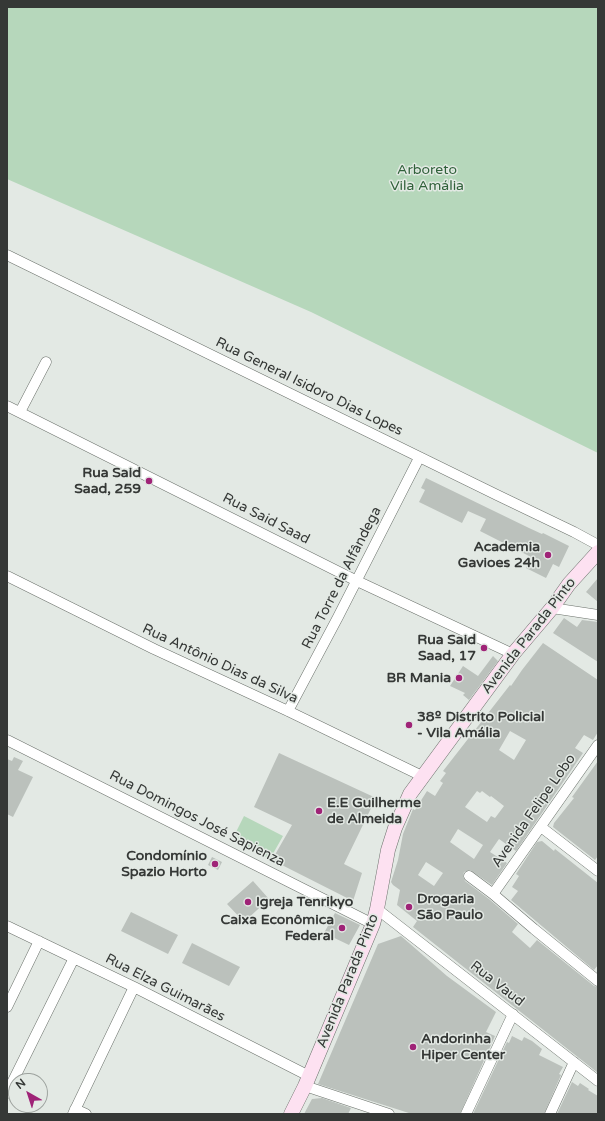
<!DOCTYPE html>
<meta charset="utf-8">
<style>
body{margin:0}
#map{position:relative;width:605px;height:1121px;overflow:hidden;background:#e3e9e4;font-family:"Varela Round",sans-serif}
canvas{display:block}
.frame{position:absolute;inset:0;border:8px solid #353836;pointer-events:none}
.north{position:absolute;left:8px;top:1073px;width:40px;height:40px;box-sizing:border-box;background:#e3e9e4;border:1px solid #9da29e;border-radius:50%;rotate:321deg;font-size:11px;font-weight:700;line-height:16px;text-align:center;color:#353836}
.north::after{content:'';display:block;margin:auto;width:14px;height:18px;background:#9f2377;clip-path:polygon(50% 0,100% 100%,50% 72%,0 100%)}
</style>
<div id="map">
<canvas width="605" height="1121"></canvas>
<div class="frame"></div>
<div class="north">N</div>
</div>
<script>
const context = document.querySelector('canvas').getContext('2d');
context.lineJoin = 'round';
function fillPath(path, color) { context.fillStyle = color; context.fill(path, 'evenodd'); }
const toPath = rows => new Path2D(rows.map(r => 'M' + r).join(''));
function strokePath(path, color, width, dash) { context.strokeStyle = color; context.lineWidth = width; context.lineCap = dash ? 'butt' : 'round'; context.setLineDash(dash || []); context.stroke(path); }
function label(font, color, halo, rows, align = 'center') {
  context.font = font + ' "Varela Round",sans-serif'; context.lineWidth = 3; context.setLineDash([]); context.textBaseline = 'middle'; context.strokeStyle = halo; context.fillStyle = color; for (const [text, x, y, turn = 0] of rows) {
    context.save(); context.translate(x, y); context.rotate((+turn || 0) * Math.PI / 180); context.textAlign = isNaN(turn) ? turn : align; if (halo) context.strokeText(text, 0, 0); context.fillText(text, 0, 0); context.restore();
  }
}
fillPath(toPath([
 [7,7,598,7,598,453,311,312,7,179],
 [244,816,283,836,270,859,232,840]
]), '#b6d7bb');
fillPath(toPath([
 [426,478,529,528,542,534,543,533,569,546,559,567,553,564,546,578,526,568,531,557,480,531,486,519,468,511,462,523,419,502,425,490,421,488],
 [598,578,598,602,586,592],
 [564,618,577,627,582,620,598,622,598,662,553,633],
 [543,643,598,680,598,732,593,740,584,735,575,748,583,753,516,851,499,839,490,852,507,863,492,885,470,870,464,872,463,876,465,881,489,899,518,924,512,932,530,948,537,940,594,986,598,987,598,1073,413,927,417,921,397,905,400,890,393,885,391,882,398,860,403,834,413,809,415,810,427,791,435,796,443,783,440,781,446,773,443,771,510,685,511,686,522,670],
 [510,731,526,740,514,760,499,750],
 [477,791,480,793,482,791,490,797,491,796,504,806,495,818,491,816,487,822,465,807],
 [458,829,483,845,474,859,450,842],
 [426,862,443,873,434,886,418,875],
 [493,656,498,661,469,700,463,695,465,693,450,686,463,666,478,676],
 [279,753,376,798,344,864,362,873,353,901,272,860,292,825,254,807],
 [14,757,23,761,18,770,33,777,13,817,7,814,7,759,12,761],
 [598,761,598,856,595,860,553,827,554,823,574,798,572,797],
 [542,841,554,851,555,849,598,883,598,965,594,970,511,900,518,891,512,887,519,876,516,874,537,842],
 [212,857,222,862,218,870,208,865],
 [253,881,269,899,244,922,227,904],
 [131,912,178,935,168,954,121,931],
 [335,913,360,925,349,945,324,933],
 [401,936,447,976,496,1012,486,1032,495,1036,460,1114,412,1114,318,1084,378,944],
 [192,943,240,967,229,986,182,963],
 [512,1036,522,1041,524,1037,532,1041,542,1049,539,1055,563,1067,559,1074,561,1075,544,1114,473,1114,507,1042,509,1043],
 [572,1082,578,1086,580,1083,589,1089,588,1090,598,1096,598,1114,557,1114],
 [322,1098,351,1108,348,1114,304,1114,312,1099]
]), '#bbc1bc');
const minor = toPath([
 [7,255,497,495,574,532,598,545],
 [7,406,357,581,513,654],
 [20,412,46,362],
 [7,576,154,649,288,711,422,776],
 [552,608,598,615],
 [288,711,338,617,419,458],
 [7,740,373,924],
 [541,827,598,871],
 [469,876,493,894,534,929,598,981],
 [493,894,598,745],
 [377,909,598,1081],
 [7,926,134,987,309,1076],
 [7,1007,39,941],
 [305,1086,389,1114],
 [7,1093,74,958],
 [75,1109,86,1114],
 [73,1114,134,987],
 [466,1114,513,1014],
 [550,1114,574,1062]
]);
const secondary = toPath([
 [291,1114,305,1086,373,924,377,909,388,850,395,828,410,794,513,654,552,608,569,584,598,552]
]);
strokePath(minor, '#6b716b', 11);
strokePath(secondary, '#6b716b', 15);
strokePath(minor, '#fff', 10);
strokePath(secondary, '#fde1f1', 14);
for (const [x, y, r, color] of [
 [149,481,4,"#9f2377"],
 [548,555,4,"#9f2377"],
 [484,648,4,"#9f2377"],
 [459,678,4,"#9f2377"],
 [409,725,4,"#9f2377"],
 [319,811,4,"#9f2377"],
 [215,864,4,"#9f2377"],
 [248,902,4,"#9f2377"],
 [409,907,4,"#9f2377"],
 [342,928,4,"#9f2377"],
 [413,1047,4,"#9f2377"]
]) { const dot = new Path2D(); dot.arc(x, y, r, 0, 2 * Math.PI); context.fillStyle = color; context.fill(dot); strokePath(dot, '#e3e9e4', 1.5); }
label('14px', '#30613a', '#e3e9e4', [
 ["Arboreto",427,170],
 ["Vila Amália",427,186]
]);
label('14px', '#353836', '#e3e9e4', [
 ["Rua General Isidoro Dias Lopes",309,387,26],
 ["Rua Said Saad",266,519,27],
 ["Rua Torre da Alfândega",342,578,-63],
 ["Avenida Parada Pinto",529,636,-52],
 ["Rua Antônio Dias da Silva",220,664,25],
 ["Avenida Felipe Lobo",534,811,-55],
 ["Rua Domingos José Sapienza",197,819,27],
 ["Avenida Parada Pinto",348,981,-68],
 ["Rua Vaud",497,984,38],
 ["Rua Elza Guimarães",165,988,27]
]);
label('bold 14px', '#353836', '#e3e9e4', [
 ["Rua Said",141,473],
 ["Saad, 259",141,489],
 ["Academia",540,547],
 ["Gavioes 24h",540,563],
 ["Rua Said",476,640],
 ["Saad, 17",476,656],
 ["BR Mania",451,678],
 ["38º Distrito Policial",417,717,"left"],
 ["- Vila Amália",417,733,"left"],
 ["E.E Guilherme",327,803,"left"],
 ["de Almeida",327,819,"left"],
 ["Condomínio",207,856],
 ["Spazio Horto",207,872],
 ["Drogaria",417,899,"left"],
 ["São Paulo",417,915,"left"],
 ["Igreja Tenrikyo",256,902,"left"],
 ["Caixa Econômica",334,920],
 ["Federal",334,936],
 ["Andorinha",421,1039,"left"],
 ["Hiper Center",421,1055,"left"]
], 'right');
</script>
